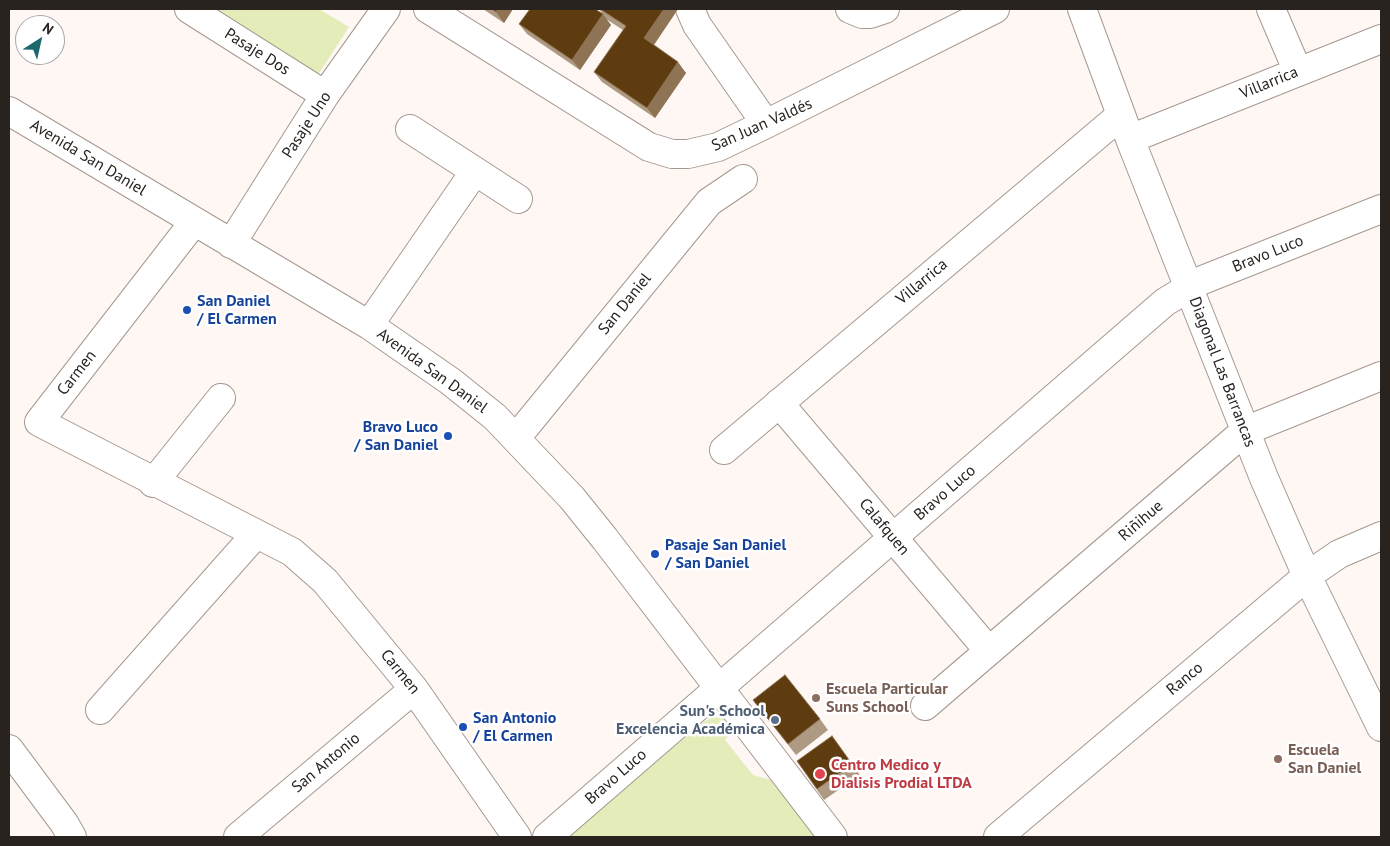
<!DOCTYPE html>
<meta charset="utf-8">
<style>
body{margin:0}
#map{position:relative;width:1390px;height:846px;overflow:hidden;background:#fef7f4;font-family:"PT Sans",sans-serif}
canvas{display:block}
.frame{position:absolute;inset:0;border:10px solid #28231f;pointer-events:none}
.north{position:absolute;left:15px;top:15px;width:50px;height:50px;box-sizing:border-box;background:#fff;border:1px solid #a9a7a5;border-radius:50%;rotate:35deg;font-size:14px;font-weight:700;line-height:20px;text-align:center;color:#28231f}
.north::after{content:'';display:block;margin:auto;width:18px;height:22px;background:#1c696e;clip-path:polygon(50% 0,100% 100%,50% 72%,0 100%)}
</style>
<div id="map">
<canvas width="1390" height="846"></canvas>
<div class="frame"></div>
<div class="north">N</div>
</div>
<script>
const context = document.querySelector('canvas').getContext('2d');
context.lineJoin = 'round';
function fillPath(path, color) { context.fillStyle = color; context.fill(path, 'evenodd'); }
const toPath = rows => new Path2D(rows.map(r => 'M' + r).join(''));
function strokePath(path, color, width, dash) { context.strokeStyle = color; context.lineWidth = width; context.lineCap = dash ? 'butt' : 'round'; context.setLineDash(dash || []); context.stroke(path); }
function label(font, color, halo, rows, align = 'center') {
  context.font = font + ' "PT Sans",sans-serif'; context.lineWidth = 5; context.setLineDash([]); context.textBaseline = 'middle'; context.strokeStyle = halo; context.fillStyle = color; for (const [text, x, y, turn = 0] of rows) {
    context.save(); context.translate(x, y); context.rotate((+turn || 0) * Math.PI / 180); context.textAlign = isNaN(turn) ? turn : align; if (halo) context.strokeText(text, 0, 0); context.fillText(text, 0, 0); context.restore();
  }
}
fillPath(toPath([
 [200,9,319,9,349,27,314,81],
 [716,717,724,719,733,729,725,740,753,775,771,780,816,837,566,837,700,725,710,718]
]), '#e4ecb9');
const minor = toPath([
 [189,9,325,95],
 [428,9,649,147,672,154,688,154,718,147,766,124,995,9],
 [690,9,697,25,766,124],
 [850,9,862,14,870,14,885,9],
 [1082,9,1130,139,1264,478,1307,576,1381,727],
 [1271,9,1298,72],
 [9,111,369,325,450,381,495,417,572,498,605,539,833,837],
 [410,129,518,199],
 [1130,139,1381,39],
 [194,222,39,422,292,552,325,581,414,689,517,837],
 [231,244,325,95,386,9],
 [369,325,475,171],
 [779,403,989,651],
 [516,438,709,202,743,179],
 [724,450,1121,115],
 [153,483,221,398],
 [925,706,1245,431,1381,376],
 [100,710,256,534],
 [9,749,64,823,72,837],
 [238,837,414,689],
 [547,837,1165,302,1200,281,1381,209],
 [998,837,1307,576,1339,554,1381,536]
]);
strokePath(minor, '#a6988f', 30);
strokePath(minor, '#fff', 28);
fillPath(toPath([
 [483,9,513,9,504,23],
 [599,9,678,9,654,45,686,73,655,118,602,82,594,72,623,30,606,19,611,25,580,70,527,34,519,24,602,13],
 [753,700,820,719,828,730,796,755],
 [832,736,860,775,824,800,797,761]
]), '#ae9a82');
fillPath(toPath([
 [498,9,513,9,504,23,496,12],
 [664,9,678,9,651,49,644,38],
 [603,14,611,25,580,70,572,60],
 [678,62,686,73,655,118,647,108]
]), '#8e7454');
const building = toPath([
 [492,9,498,9,496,12,492,9],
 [530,9,595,9,603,14,572,60,519,24,530,9],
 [600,9,664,9,644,38,678,62,647,108,594,72,626,26,600,9],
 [785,675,820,719,788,744,753,700,785,675],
 [832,736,852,764,817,789,797,761,832,736]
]);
fillPath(building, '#5e3c10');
strokePath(building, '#8e7454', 1);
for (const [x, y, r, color] of [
 [187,310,5,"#1a4fb4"],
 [448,436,5,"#1a4fb4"],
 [655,554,5,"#1a4fb4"],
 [816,698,5,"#8d6e63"],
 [775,720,5,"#5c6f8a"],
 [463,727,5,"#1a4fb4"],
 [1278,759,5,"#8d6e63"],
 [820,774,6,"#e0444e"]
]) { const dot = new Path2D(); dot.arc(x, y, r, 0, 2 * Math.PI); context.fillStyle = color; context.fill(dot); strokePath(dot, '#fff', 2); }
label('16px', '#28231f', '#fff', [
 ["Pasaje Dos",257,52,32],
 ["Villarrica",1269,83,-22],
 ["Pasaje Uno",307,125,-57],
 ["San Juan Valdés",762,125,-24],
 ["Avenida San Daniel",88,158,31],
 ["Bravo Luco",1268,254,-22],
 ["Villarrica",922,282,-40],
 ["San Daniel",625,304,-51],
 ["Avenida San Daniel",432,371,36],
 ["Diagonal Las Barrancas",1222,372,69],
 ["Carmen",77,373,-52],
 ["Bravo Luco",945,493,-41],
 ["Riñihue",1141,521,-41],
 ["Calafquen",884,527,50],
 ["Carmen",400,672,51],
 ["Ranco",1185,679,-40],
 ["San Antonio",326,763,-40],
 ["Bravo Luco",616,777,-41]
]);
label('bold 16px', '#164399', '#fff', [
 ["San Daniel",197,301],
 ["/ El Carmen",197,319],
 ["Bravo Luco",438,427,"right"],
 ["/ San Daniel",438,445,"right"],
 ["Pasaje San Daniel",665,545],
 ["/ San Daniel",665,563],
 ["San Antonio",473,718],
 ["/ El Carmen",473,736]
], 'left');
label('bold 16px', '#785e54', '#fff', [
 ["Escuela Particular",826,689],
 ["Suns School",826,707],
 ["Escuela",1288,750],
 ["San Daniel",1288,768]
], 'left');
label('bold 16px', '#4e5e75', '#fff', [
 ["Sun's School",765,711],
 ["Excelencia Académica",765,729]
], 'right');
label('bold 16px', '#be3a42', '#fff', [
 ["Centro Medico y",831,765],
 ["Dialisis Prodial LTDA",831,783]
], 'left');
</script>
